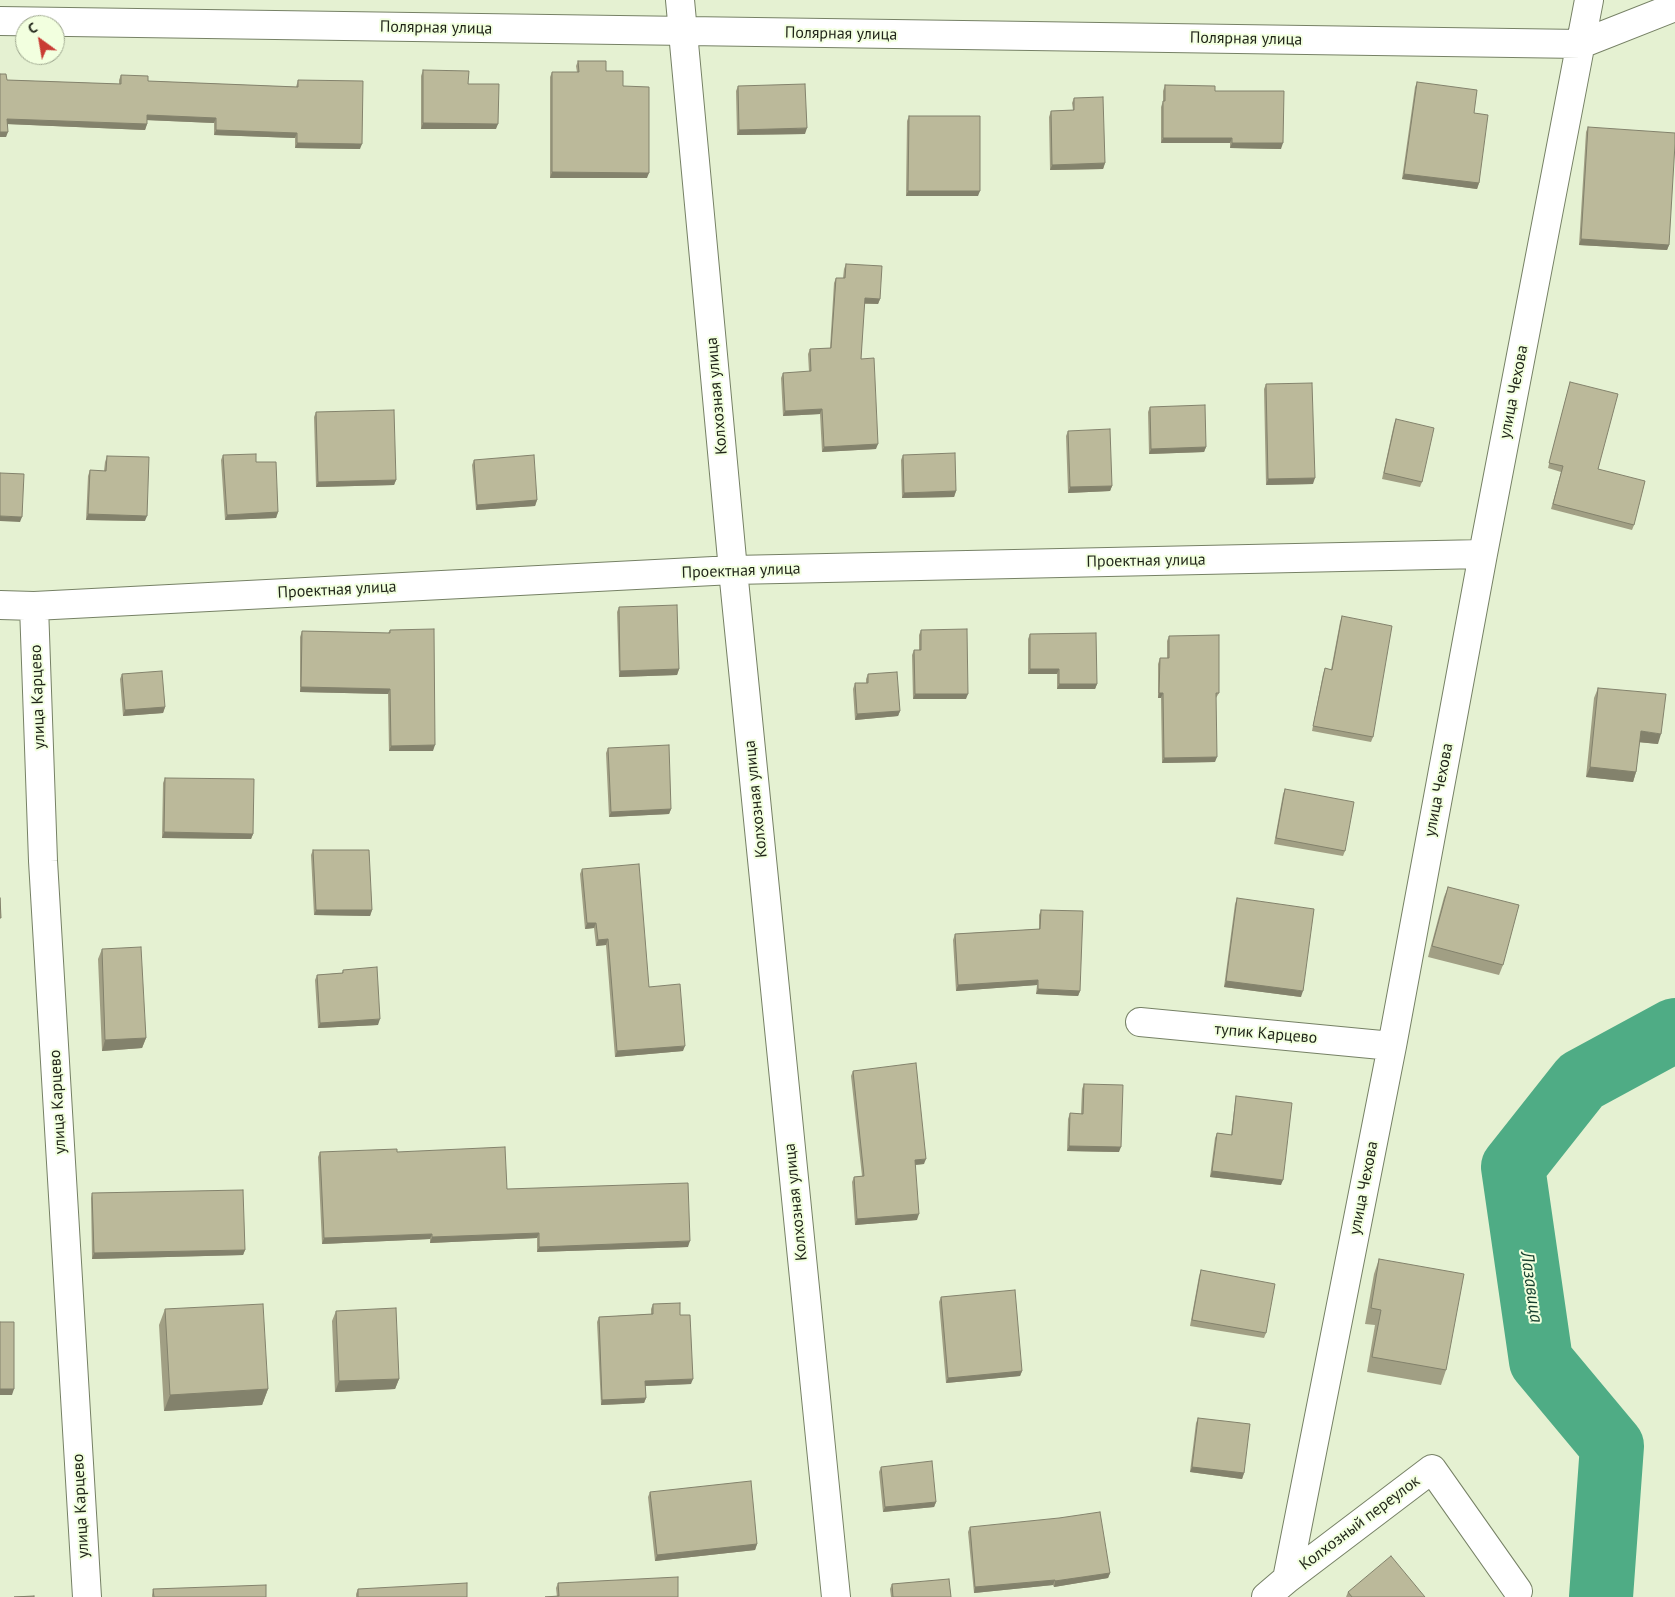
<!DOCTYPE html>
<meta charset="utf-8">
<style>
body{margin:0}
#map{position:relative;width:1675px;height:1597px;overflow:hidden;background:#e5f1d2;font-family:"PT Sans",sans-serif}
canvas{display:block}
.north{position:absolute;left:15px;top:15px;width:50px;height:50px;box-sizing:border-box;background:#f2ffdf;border:1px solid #9ea78f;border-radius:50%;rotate:328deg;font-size:14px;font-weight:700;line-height:20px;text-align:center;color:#1f2418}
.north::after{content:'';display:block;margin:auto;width:18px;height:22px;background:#c93b33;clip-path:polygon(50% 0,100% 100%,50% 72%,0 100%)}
</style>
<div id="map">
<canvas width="1675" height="1597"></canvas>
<div class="north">С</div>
</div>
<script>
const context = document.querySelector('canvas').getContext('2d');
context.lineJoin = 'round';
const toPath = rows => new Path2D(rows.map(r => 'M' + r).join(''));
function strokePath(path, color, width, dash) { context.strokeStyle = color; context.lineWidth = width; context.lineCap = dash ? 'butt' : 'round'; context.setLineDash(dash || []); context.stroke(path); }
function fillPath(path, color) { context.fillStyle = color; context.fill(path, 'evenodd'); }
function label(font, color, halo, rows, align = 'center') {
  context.font = font + ' "PT Sans",sans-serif'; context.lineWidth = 4; context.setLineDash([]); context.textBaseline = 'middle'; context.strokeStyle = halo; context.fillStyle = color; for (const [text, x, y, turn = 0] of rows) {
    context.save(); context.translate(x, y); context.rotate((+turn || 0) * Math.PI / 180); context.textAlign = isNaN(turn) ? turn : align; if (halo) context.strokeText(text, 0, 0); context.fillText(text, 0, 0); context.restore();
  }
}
strokePath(toPath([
 [1601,1597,1612,1446,1541,1361,1513,1167,1581,1081,1675,1030]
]), '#4fac85', 64);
const street = toPath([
 [680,0,733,570,836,1597],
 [0,21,1581,44,1675,7],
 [0,605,34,606,733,570,1483,554],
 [34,606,43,861,87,1597],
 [1140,1022,1392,1046],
 [1287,1579,1392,1046,1483,554,1589,0],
 [1266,1597,1287,1579,1432,1469,1518,1591]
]);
strokePath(street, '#768165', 30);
strokePath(street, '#fff', 28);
fillPath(toPath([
 [578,61,606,71,623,86,647,178,550,178,550,77,552,72,577,72,576,66],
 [423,70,468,84,496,129,421,129,421,76],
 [0,74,7,80,119,84,119,80,121,75,148,81,296,87,298,80,360,149,295,148,295,138,214,135,214,123,147,120,147,124,145,130,8,124,6,137,0,137],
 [1417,82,1474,113,1479,183,1477,189,1402,179,1415,87],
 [1165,85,1215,91,1281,149,1230,148,1230,143,1161,143,1161,107,1163,101,1163,91],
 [738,86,805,134,737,135,736,91],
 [1074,98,1105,163,1103,169,1050,170,1049,117,1051,111,1073,110,1072,103],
 [909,116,978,196,906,196,907,121],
 [1588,127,1669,245,1667,250,1579,245,1586,132],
 [846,264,880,299,878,304,864,304,861,359,876,449,822,452,820,414,783,416,781,378,783,373,809,372,808,354,810,349,830,348,834,283,836,278,843,278,844,269],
 [1570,382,1598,469,1634,525,1632,530,1551,509,1561,472,1548,468],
 [1266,384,1313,484,1266,485,1264,389],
 [1150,407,1206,447,1204,452,1149,454,1148,412],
 [316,412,396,480,394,485,316,487,314,417],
 [1396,419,1422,482,1420,487,1382,479,1394,424],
 [1068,431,1112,486,1110,491,1068,493,1066,436],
 [223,455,256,462,278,512,276,518,225,520,221,460],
 [903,455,956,491,954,497,902,498,901,460],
 [107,456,145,521,86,520,88,476,90,470,104,471,105,462],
 [474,460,537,500,535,506,476,510,472,465],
 [619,607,679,669,677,675,619,677,617,612],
 [1342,616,1373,737,1371,742,1312,731,1323,674,1325,668,1331,670,1340,622],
 [390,630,433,751,389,751,388,694,300,692,300,637,302,631,388,633],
 [921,630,966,699,913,699,912,655,914,650,919,650,919,635],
 [1030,634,1097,684,1095,689,1057,689,1057,674,1028,674,1028,639],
 [1169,636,1219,693,1216,698,1215,762,1162,763,1161,698,1158,698,1158,664,1160,658,1167,658,1167,641],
 [122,674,165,707,163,713,123,716,120,679],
 [868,674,900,711,898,716,855,720,853,689,855,683,866,683,866,679],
 [1598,688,1658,744,1639,742,1636,772,1633,782,1586,777,1594,698],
 [608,748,671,809,669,814,609,817,606,753],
 [165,778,253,834,251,839,162,838,163,783],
 [1285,789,1345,851,1343,856,1274,844,1283,794],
 [313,850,372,910,370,916,314,915,311,855],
 [582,869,649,987,683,1051,615,1057,606,945,596,946,594,928,585,929,580,874],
 [1448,887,1503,965,1499,975,1428,957,1444,897],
 [1237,898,1301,997,1224,987,1235,904],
 [1041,910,1080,991,1078,996,1036,994,1037,985,956,991,953,940,955,934,1039,929,1039,915],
 [102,949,146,1038,142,1048,102,1051,98,959],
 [343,970,378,1025,318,1028,315,980,317,975,342,973],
 [853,1071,924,1164,915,1165,917,1220,855,1225,852,1182,854,1177,862,1176,851,1076],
 [1084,1084,1119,1152,1067,1151,1068,1119,1070,1113,1081,1114,1082,1089],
 [1236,1096,1281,1185,1210,1177,1215,1138,1217,1133,1231,1135,1235,1102],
 [320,1152,397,1152,507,1189,688,1247,537,1252,537,1238,430,1243,430,1239,322,1244,318,1157],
 [92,1193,245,1250,243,1255,92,1259,91,1198],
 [1379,1259,1446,1370,1441,1385,1367,1372,1375,1325,1365,1324,1374,1274],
 [1201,1270,1266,1333,1264,1338,1190,1326,1199,1276],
 [941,1297,1022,1371,1020,1376,946,1383,939,1302],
 [653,1304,680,1315,691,1384,645,1386,646,1398,644,1403,601,1405,597,1322,599,1317,651,1314,651,1309],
 [165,1309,268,1389,262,1405,164,1411,159,1325],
 [336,1311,399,1379,395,1389,335,1392,332,1321],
 [1198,1418,1244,1473,1242,1479,1190,1472,1196,1423],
 [881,1467,936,1502,934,1507,883,1512,879,1472],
 [650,1492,757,1544,755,1550,655,1561,648,1497],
 [970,1527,1110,1573,1108,1578,1054,1587,1053,1585,974,1593,968,1532],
 [558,1583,678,1597,557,1597,556,1588],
 [892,1584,951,1597,891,1597,890,1589],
 [153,1589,266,1597,152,1597,152,1595],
 [358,1589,467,1597,356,1597,356,1594],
 [1348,1592,1425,1597,1346,1597]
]), '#a19f84');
fillPath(toPath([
 [147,115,216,118,214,123,145,120],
 [7,119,147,124,145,130,6,124],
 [423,123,498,124,496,129,421,129],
 [807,128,805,134,737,135,739,130],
 [216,130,297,133,295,138,214,135],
 [0,132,8,132,6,137,0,137],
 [1163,138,1232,138,1230,143,1161,143],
 [297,143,362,144,360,149,295,148],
 [1232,143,1283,143,1281,149,1230,148],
 [1105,163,1103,169,1050,170,1052,165],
 [552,172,649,173,647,178,550,178],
 [1404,174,1479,183,1477,189,1402,179],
 [908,191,980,191,978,196,906,196],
 [1581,239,1669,245,1667,250,1579,245],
 [865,298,880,299,878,304,863,303],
 [822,409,820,414,783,416,785,411],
 [878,444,876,449,822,452,824,447],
 [1206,447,1204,452,1149,454,1151,449],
 [1315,478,1313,484,1266,485,1268,479],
 [396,480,394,485,316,487,318,482],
 [1112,486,1110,491,1068,493,1070,487],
 [956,491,954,497,902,498,904,493],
 [537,500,535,506,476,510,477,505],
 [278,512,276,518,225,520,227,515],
 [88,514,147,516,145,521,86,520],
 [0,516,22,517,20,522,0,521],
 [679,669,677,675,619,677,620,671],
 [1030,669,1059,669,1057,674,1028,674],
 [1059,684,1097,684,1095,689,1057,689],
 [301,687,390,689,388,694,300,692],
 [1159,693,1163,693,1161,698,1158,698],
 [915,694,968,694,966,699,913,699],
 [165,707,163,713,123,716,125,710],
 [900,711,898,716,855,720,857,714],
 [1641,731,1661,734,1658,744,1637,742],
 [435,745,433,751,389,751,391,746],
 [1217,757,1215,762,1162,763,1164,758],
 [1590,767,1636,772,1633,782,1586,777],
 [671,809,669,814,609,817,611,812],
 [164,832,253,834,251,839,162,838],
 [316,910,372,910,370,916,314,915],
 [587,923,596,923,594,928,585,929],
 [608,939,606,945,596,946,598,940],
 [1038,980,1037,985,956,991,958,985],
 [1226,981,1303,991,1301,997,1224,987],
 [1038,989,1080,991,1078,996,1036,994],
 [380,1019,378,1025,318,1028,320,1023],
 [146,1038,142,1048,102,1051,105,1040],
 [685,1046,683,1051,615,1057,617,1051],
 [1069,1146,1121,1147,1119,1152,1067,1151],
 [926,1159,924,1164,913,1165,915,1160],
 [1212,1171,1283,1180,1281,1185,1210,1177],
 [919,1214,917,1220,855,1225,857,1219],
 [539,1233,537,1238,430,1243,432,1237],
 [432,1234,430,1239,322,1244,324,1238],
 [690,1241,688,1247,537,1252,539,1247],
 [245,1250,243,1255,92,1259,94,1253],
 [1022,1371,1020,1376,946,1383,948,1378],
 [399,1379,395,1389,335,1392,339,1381],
 [693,1379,691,1384,643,1386,645,1381],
 [0,1389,14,1389,12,1395,0,1395],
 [268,1389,262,1405,164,1411,170,1395],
 [646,1398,644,1403,601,1405,602,1400],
 [1192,1467,1244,1473,1242,1479,1190,1472],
 [936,1502,934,1507,883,1512,885,1507],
 [757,1544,755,1550,655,1561,657,1555],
 [1110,1573,1108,1578,1054,1587,1055,1581],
 [1055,1580,1053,1585,974,1593,975,1587]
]), '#83826c');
const building = toPath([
 [578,61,606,61,606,71,623,71,623,86,649,87,649,173,552,172,552,72,579,72,578,61],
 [423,70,469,71,468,84,499,84,498,124,423,123,423,70],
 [0,74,6,74,7,80,121,84,121,75,148,76,148,81,298,87,298,80,363,81,362,144,297,143,297,133,216,130,216,118,147,115,147,124,7,119,8,132,0,132,0,74],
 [1417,82,1477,90,1474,113,1488,115,1479,183,1404,174,1417,82],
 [805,84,807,128,739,130,738,86,805,84],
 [1165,85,1215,86,1215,91,1284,91,1283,143,1232,143,1232,138,1163,138,1163,101,1165,101,1165,85],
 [1103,97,1105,163,1052,165,1051,111,1074,110,1074,98,1103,97],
 [909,116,980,116,980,191,908,191,909,116],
 [1588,127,1675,133,1675,144,1669,245,1581,239,1588,127],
 [846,264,882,266,880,299,865,298,861,359,874,358,878,444,824,447,822,409,785,411,783,373,811,371,810,349,831,348,836,278,845,278,846,264],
 [1570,382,1618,394,1598,469,1645,481,1634,525,1553,504,1563,466,1549,463,1570,382],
 [1312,383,1315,478,1268,479,1266,384,1312,383],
 [1205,405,1206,447,1151,449,1150,407,1205,405],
 [394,410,396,480,318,482,316,412,394,410],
 [1396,419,1434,428,1422,482,1384,473,1396,419],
 [1110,429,1112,486,1070,487,1068,431,1110,429],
 [955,453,956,491,904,493,903,455,955,453],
 [256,454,256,462,276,462,278,512,227,515,223,455,256,454],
 [534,455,537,500,477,505,474,460,534,455],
 [107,456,149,457,147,516,88,514,90,470,106,471,107,456],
 [0,473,24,474,22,517,0,516,0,473],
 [677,605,679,669,620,671,619,607,677,605],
 [1342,616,1392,626,1373,737,1313,726,1325,668,1332,670,1342,616],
 [434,629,435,745,391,746,390,689,301,687,302,631,390,633,390,630,434,629],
 [967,629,968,694,915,694,914,650,921,650,921,630,967,629],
 [1096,633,1097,684,1059,684,1059,669,1030,669,1030,634,1096,633],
 [1219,635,1219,693,1216,693,1217,757,1164,758,1163,693,1159,693,1160,658,1169,658,1169,636,1219,635],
 [162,671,165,707,125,710,122,674,162,671],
 [897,672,900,711,857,714,855,683,868,683,868,674,897,672],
 [1598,688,1666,694,1661,734,1641,731,1636,772,1590,767,1598,688],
 [669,745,671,809,611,812,608,748,669,745],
 [165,778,254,779,253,834,164,832,165,778],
 [1285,789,1354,802,1345,851,1276,838,1285,789],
 [313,850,369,850,372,910,316,910,313,850],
 [639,864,649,987,680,984,685,1046,617,1051,608,939,598,940,596,923,587,923,582,869,639,864],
 [1448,887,1519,905,1503,965,1432,946,1448,887],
 [0,898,1,918,0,918,0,898],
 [1237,898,1314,909,1303,991,1226,981,1237,898],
 [1041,910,1083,911,1080,991,1038,989,1038,980,958,985,955,934,1040,929,1041,910],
 [141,947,146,1038,105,1040,102,949,141,947],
 [377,967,380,1019,320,1023,317,975,343,973,343,970,377,967],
 [916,1063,926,1159,915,1160,919,1214,857,1219,854,1177,864,1176,853,1071,916,1063],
 [1084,1084,1123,1085,1121,1147,1069,1146,1070,1113,1083,1114,1084,1084],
 [1236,1096,1292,1103,1283,1180,1212,1171,1217,1133,1232,1135,1236,1096],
 [505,1147,507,1189,688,1183,690,1241,539,1247,539,1233,432,1237,432,1234,324,1238,320,1152,397,1149,397,1152,505,1147],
 [243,1190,245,1250,94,1253,92,1193,243,1190],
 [1379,1259,1464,1274,1446,1370,1372,1357,1381,1310,1371,1308,1379,1259],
 [1201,1270,1275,1284,1266,1333,1192,1320,1201,1270],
 [1015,1290,1022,1371,948,1378,941,1297,1015,1290],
 [680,1303,680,1315,690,1315,693,1379,645,1381,646,1398,602,1400,599,1317,653,1314,653,1304,680,1303],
 [263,1304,268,1389,170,1395,165,1309,263,1304],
 [396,1308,399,1379,339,1381,336,1311,396,1308],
 [0,1322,14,1322,14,1389,0,1389,0,1322],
 [1198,1418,1250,1424,1244,1473,1192,1467,1198,1418],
 [932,1461,936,1502,885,1507,881,1467,932,1461],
 [751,1481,757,1544,657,1555,650,1492,751,1481],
 [1100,1512,1110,1573,1055,1581,1055,1580,975,1587,970,1527,1059,1518,1100,1512],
 [1391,1556,1425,1597,1352,1597,1348,1592,1391,1556],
 [678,1577,678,1597,545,1597,559,1596,558,1583,678,1577],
 [949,1579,951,1597,893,1597,892,1584,949,1579],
 [467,1583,467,1597,358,1597,358,1589,467,1583],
 [266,1585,266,1597,154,1597,153,1589,266,1585],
 [34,1596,34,1597,14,1597,34,1596]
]);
fillPath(building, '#bbb99a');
strokePath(building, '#83826c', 1);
label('16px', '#1f2418', '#f2ffdf', [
 ["Полярная улица",436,28,1],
 ["Полярная улица",841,34,1],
 ["Полярная улица",1246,39,1],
 ["улица Чехова",1514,392,-79],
 ["Колхозная улица",717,396,-95],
 ["Проектная улица",1146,561,-1],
 ["Проектная улица",741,571,-2],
 ["Проектная улица",337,590,-3],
 ["улица Карцево",38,697,-92],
 ["улица Чехова",1439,790,-79],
 ["Колхозная улица",756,799,-96],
 ["тупик Карцево",1266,1034,5],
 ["улица Карцево",58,1102,-93],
 ["улица Чехова",1364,1188,-79],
 ["Колхозная улица",796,1202,-96],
 ["улица Карцево",81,1506,-93],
 ["Колхозный переулок",1360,1523,-37]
]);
label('italic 18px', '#163f2e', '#f2ffdf', [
 ["Лазавица",1531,1287,82]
]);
</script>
